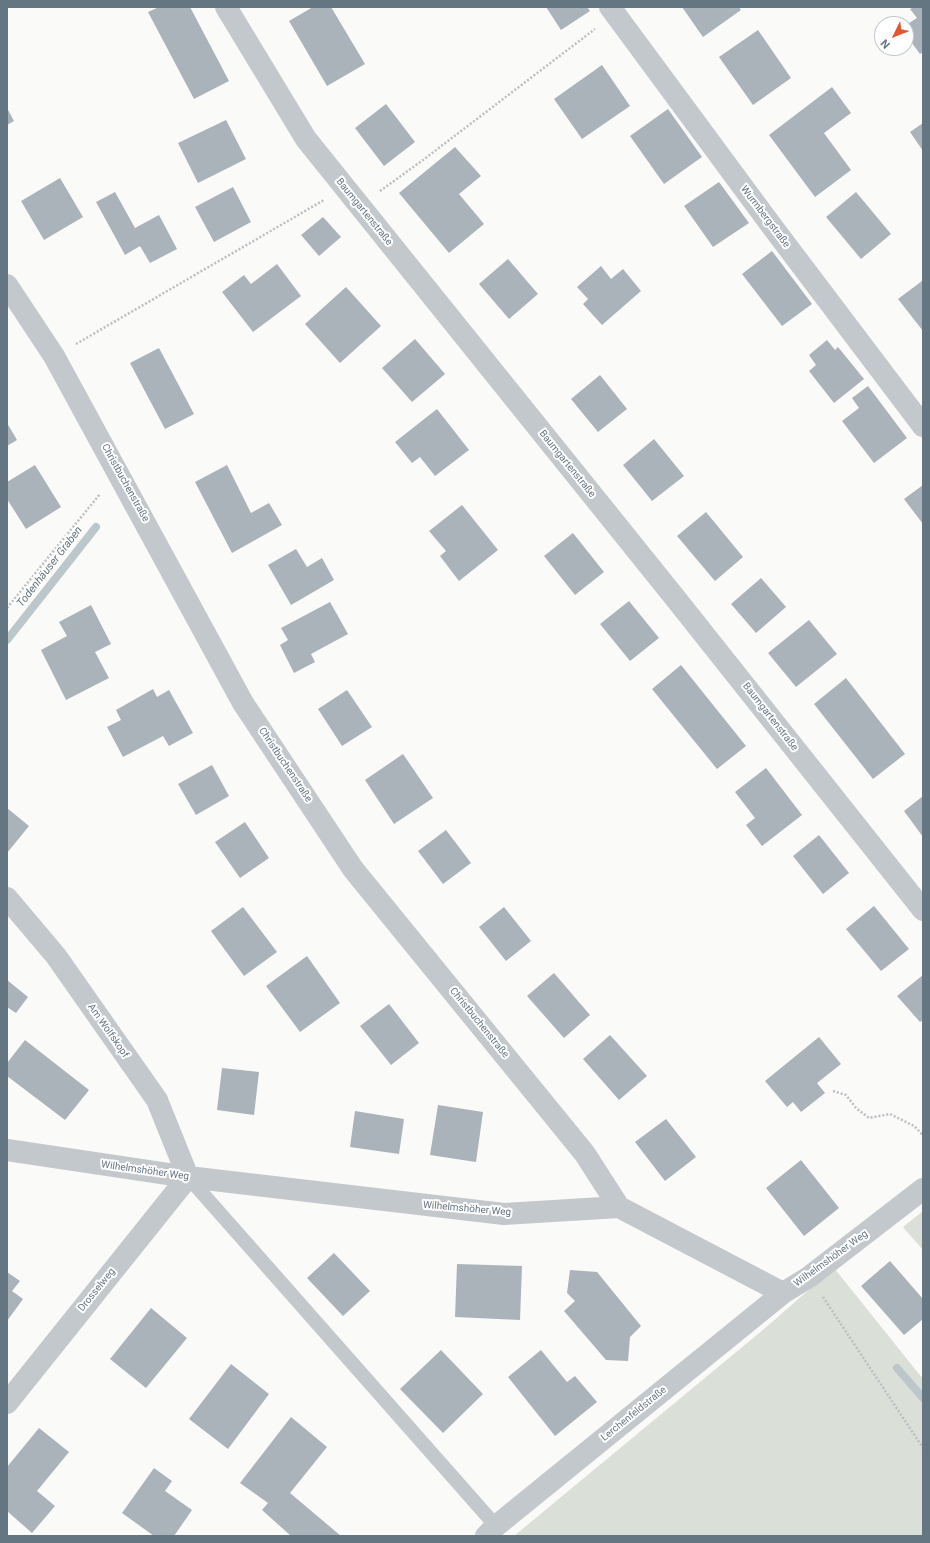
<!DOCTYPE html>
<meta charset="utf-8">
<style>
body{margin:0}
#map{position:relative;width:930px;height:1543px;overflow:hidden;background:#fafaf8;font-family:Roboto,sans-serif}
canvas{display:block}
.frame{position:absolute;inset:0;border:8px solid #657683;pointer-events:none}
.north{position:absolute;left:874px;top:16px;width:40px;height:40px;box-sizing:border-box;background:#fff;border:1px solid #c1c8cd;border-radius:50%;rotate:227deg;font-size:11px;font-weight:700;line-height:16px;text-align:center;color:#657683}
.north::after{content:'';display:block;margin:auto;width:14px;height:18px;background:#e4572e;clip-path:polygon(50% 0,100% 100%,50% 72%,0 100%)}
</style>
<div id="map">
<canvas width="930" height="1543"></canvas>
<div class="frame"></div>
<div class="north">N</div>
</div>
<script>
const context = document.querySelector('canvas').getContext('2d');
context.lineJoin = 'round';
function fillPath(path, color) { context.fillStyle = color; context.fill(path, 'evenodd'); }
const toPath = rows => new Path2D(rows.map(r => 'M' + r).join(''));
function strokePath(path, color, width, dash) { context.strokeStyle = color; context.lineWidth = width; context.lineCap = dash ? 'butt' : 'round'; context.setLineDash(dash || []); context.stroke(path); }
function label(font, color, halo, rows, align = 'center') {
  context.font = font + ' Roboto,sans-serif'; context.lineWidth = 4; context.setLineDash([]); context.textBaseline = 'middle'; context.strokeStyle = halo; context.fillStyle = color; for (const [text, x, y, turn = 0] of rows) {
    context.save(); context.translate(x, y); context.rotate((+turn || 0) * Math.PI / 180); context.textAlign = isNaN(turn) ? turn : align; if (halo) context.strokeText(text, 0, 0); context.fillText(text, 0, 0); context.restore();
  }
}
fillPath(toPath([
 [923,1211,923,1250,903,1227],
 [834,1268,923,1379,923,1536,514,1536,764,1329]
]), '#dadfd7');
strokePath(toPath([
 [7,640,96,527],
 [897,1368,923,1398]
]), '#bbc7cb', 8);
fillPath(toPath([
 [159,7,190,7,229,81,194,99,148,12],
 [313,7,331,7,365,64,327,86,289,21],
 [546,7,587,7,590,11,561,30],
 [682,7,739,7,741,10,703,37],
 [914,7,923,7,923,52,920,54,906,35,906,25,917,18,910,9],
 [758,30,791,78,753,105,719,57],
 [602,65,630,106,582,139,554,99],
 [832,87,851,113,824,133,851,170,815,197,769,135],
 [386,104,415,142,384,166,355,128],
 [7,108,14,121,7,125],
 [668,109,702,157,664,184,630,136],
 [226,120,246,159,198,183,178,143],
 [923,123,923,151,910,132],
 [455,147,481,176,459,194,484,224,449,253,399,193],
 [60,178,83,217,44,240,21,201],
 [719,182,749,223,713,247,684,206],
 [233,187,251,222,214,242,195,207],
 [115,192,135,228,159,215,177,249,150,263,140,246,125,255,96,202],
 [856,192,891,234,861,259,826,217],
 [323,217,341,237,319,256,301,235],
 [772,251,812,304,782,326,742,274],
 [508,259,538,294,509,319,479,284],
 [277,264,301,296,253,332,222,292,244,275,251,284],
 [601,266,611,279,623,269,641,291,602,325,583,304,588,299,577,287],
 [922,281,923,282,923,331,898,299],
 [346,287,381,326,340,363,305,324],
 [415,339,445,374,412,402,382,368],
 [827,340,835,350,838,347,864,379,834,403,809,371,816,365,809,355],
 [159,348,194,414,165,429,130,363],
 [600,375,627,409,598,432,571,399],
 [868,386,907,438,874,463,842,421,859,408,852,398],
 [437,409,469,450,435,476,420,457,412,463,395,442],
 [7,423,17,440,7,446],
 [654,439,684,476,652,501,623,465],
 [35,465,61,507,26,529,7,499,7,482],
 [227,465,251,513,269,503,282,525,232,553,195,482],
 [923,485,923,524,904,499],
 [462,505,498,550,459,581,440,556,446,551,429,531],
 [706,512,743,557,715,581,677,536],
 [573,533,604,572,575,595,544,556],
 [296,549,307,567,322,558,334,580,291,605,268,565],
 [761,578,786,607,756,633,731,604],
 [629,601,659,638,630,661,600,624],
 [330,602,348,634,311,654,315,662,294,673,280,645,288,640,281,628],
 [91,605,111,644,95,652,109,678,66,700,41,650,67,636,59,622],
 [809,620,837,654,796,687,768,653],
 [681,665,746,746,717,769,652,689],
 [846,678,905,754,873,779,814,704],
 [153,689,157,697,169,690,193,733,169,746,163,736,123,757,107,727,121,720,116,710],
 [347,690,372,727,342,746,318,709],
 [403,754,433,798,394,824,365,780],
 [212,765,229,796,196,815,178,784],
 [766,768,802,815,762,846,746,825,755,818,735,792],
 [923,796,923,837,904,811],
 [7,808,29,826,7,853],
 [245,822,269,858,240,878,215,842],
 [446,830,471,863,443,884,418,851],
 [819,835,849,873,823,894,793,856],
 [874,906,909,949,881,971,846,929],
 [243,907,277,952,244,976,211,931],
 [504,907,531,941,506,961,479,927],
 [307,956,340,1003,300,1032,266,986],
 [554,973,590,1015,564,1038,527,996],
 [923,975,923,1020,920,1022,897,996],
 [7,980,28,997,16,1013,7,1007],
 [389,1004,419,1043,391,1065,360,1026],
 [610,1035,647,1076,619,1100,583,1059],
 [819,1037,841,1064,817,1083,825,1093,801,1112,793,1102,787,1107,765,1081],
 [25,1040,89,1090,65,1120,7,1076,7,1063],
 [222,1068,259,1072,254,1115,217,1110],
 [438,1105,483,1112,476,1162,430,1155],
 [355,1111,404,1119,399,1154,350,1147],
 [666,1119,696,1157,665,1181,635,1142],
 [801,1160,839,1208,804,1236,766,1188],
 [334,1253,370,1291,343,1316,307,1278],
 [890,1261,923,1299,923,1319,904,1335,861,1286],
 [457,1264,522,1266,520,1320,455,1317],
 [570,1270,597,1272,641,1326,630,1337,628,1361,606,1360,564,1311,575,1301,567,1293],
 [7,1272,20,1281,12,1291,23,1299,7,1321],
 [151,1308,187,1338,146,1388,110,1359],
 [441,1350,483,1394,443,1433,400,1389],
 [541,1350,567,1382,575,1376,597,1402,555,1436,508,1377],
 [231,1364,269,1394,228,1449,189,1419],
 [291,1417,327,1447,290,1493,341,1536,291,1536,262,1510,268,1503,240,1483],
 [39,1428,69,1452,37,1491,55,1506,32,1533,7,1511,7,1467],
 [154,1468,172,1481,165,1491,192,1510,174,1536,154,1536,122,1513]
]), '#aab3b9');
strokePath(toPath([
 [380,191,423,160,595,29],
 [76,344,324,200],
 [7,608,100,494],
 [833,1091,846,1095,856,1108,869,1118,890,1114,914,1126,923,1135],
 [823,1297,923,1448]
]), '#bbbfc2', 2.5, [2, 2]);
strokePath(toPath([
 [188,1177,496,1526]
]), '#c3c8cc', 14);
strokePath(toPath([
 [226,7,306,139,676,599,923,910],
 [610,7,771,225,923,426],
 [7,285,54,356,243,703,353,869,585,1154,619,1207],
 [7,898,56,956,157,1100,188,1177,7,1403],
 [7,1150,188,1177,504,1214,619,1207,783,1293],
 [486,1536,496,1526,783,1293,809,1277,923,1189]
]), '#c3c8cc', 22);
label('10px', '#657683', '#fff', [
 ["Baumgartenstraße",364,212,51],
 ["Wurmbergstraße",765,217,53],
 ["Baumgartenstraße",567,464,51],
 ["Christbuchenstraße",125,483,61],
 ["Baumgartenstraße",770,717,52],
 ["Christbuchenstraße",285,765,56],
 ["Christbuchenstraße",479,1023,51],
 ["Am Wolfskopf",108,1031,55],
 ["Wilhelmshöher Weg",145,1171,8],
 ["Wilhelmshöher Weg",467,1209,5],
 ["Wilhelmshöher Weg",831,1259,-36],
 ["Drosselweg",97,1290,-51],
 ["Lerchenfeldstraße",634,1414,-39]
]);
label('italic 11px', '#60757c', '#fff', [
 ["Todenhäuser Graben",50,567,-52]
]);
</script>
